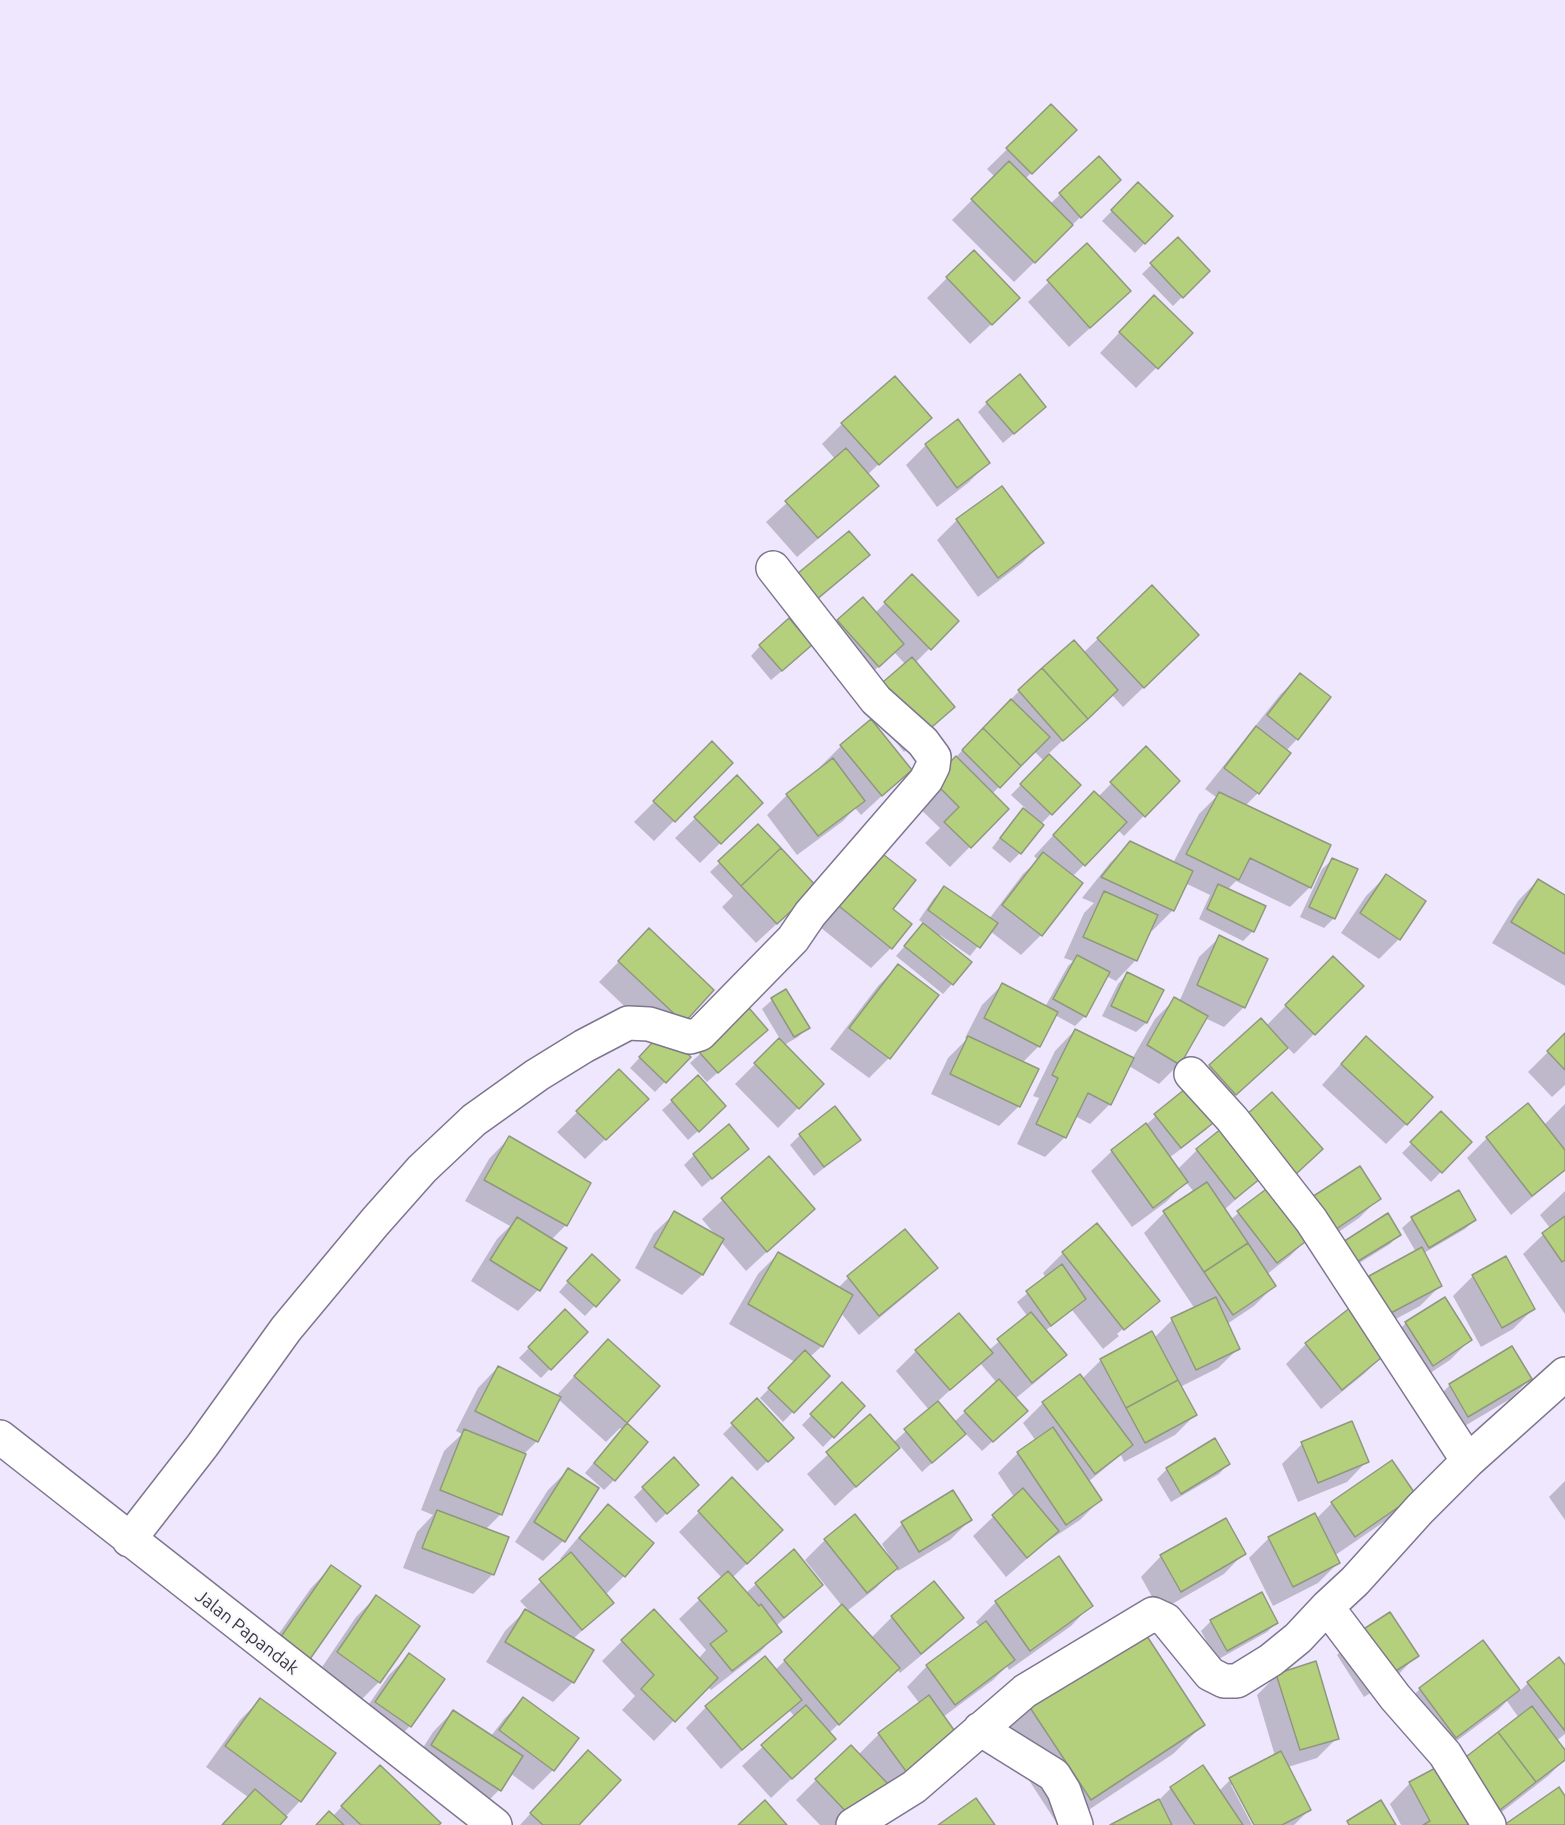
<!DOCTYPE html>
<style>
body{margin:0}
canvas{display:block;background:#eee7fd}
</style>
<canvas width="1565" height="1825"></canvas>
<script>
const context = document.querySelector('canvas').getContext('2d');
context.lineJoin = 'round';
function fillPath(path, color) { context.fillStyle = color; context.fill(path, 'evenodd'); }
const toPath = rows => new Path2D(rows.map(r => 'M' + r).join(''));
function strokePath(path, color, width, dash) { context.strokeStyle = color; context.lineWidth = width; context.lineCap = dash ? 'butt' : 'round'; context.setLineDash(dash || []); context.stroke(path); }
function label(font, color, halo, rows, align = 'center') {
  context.font = font + ' Ubuntu,sans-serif'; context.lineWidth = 4.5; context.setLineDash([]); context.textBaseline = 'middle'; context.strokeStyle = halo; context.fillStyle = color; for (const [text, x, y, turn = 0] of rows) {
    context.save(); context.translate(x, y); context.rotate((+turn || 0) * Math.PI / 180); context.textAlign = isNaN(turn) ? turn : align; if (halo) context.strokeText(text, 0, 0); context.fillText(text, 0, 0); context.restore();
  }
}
fillPath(toPath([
 [1051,106,1075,130,1025,179,1050,204,1099,158,1109,189,1014,282,952,220,995,177,987,169],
 [1138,184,1171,216,1135,253,1102,221],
 [1178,239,1208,271,1173,306,1142,274],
 [1087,245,1109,311,1069,347,1028,302],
 [947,278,998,318,970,344,927,298],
 [1134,317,1191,333,1136,388,1100,353],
 [987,403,1044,407,1003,443,978,412],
 [842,424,911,434,867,475,876,486,856,506,797,557,766,522,835,459,822,444],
 [926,445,988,463,968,483,937,507,906,465],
 [957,520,1042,543,1022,563,978,597,937,540],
 [868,555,847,575,796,618,778,595],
 [912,576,957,621,915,663,953,707,904,752,864,703,906,665,894,652,858,686,818,642,838,622,875,613],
 [1152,587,1177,655,1123,707,1112,695,1047,755,1079,785,1041,824,1020,853,1010,863,992,848,1013,820,1025,808,1011,795,1044,761,1034,751,992,794,1007,809,950,867,925,843,940,828,913,802,1019,691,1083,653],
 [760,646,801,655,771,680,751,656],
 [1300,675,1297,739,1286,751,1289,753,1258,793,1245,806,1310,887,1290,907,1236,881,1227,890,1253,931,1243,941,1199,919,1210,895,1185,883,1173,910,1152,931,1150,929,1136,960,1116,981,1106,976,1085,1016,1075,1026,1055,1015,1039,1046,1022,1063,1019,1106,999,1126,931,1094,948,1058,967,1039,965,1038,982,1005,1002,985,1045,1007,1068,966,1073,961,1064,958,1084,913,1094,903,1082,898,1110,863,1130,843,1173,863,1199,814,1216,797,1205,789,1280,695],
 [870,722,910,770,861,815,855,808,843,821,797,855,767,815,787,795,822,768,820,767,841,746],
 [712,744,731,763,654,841,634,822],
 [1146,748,1178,781,1124,836,1118,830,1072,877,1041,935,1021,955,990,931,970,956,940,935,938,937,952,984,943,994,896,956,924,924,919,920,934,898,944,888,989,919,1023,874,1038,860,1034,856,1074,813,1098,797],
 [737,777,761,803,700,863,675,838],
 [758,826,795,907,756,943,722,907,733,896,710,872],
 [1332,860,1334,918,1324,928,1300,917,1322,869],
 [855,870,891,909,891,948,871,968,815,923],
 [1386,876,1399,939,1379,959,1341,933,1366,896],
 [1538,880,1565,897,1565,986,1492,943,1518,901],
 [1220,937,1244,1007,1224,1027,1205,1018,1179,1064,1159,1084,1129,1066,1110,1104,1090,1124,1075,1116,1065,1137,1045,1157,1017,1144,1039,1098,1033,1096,1055,1051,1075,1030,1132,1059,1155,1019,1175,999,1179,1002,1199,957],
 [629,951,712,990,668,1037,689,1057,655,1092,630,1068,658,1038,599,982],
 [898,966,889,1058,869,1078,830,1049,878,986],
 [1127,974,1146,1023,1136,1032,1102,1016,1118,984],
 [1313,978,1362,986,1294,1054,1287,1047,1215,1114,1215,1120,1206,1130,1169,1158,1177,1170,1197,1150,1227,1127,1295,1216,1379,1198,1359,1218,1312,1250,1306,1240,1290,1256,1266,1275,1274,1286,1254,1306,1227,1324,1239,1348,1218,1368,1180,1387,1195,1415,1175,1435,1124,1462,1121,1455,1088,1482,1100,1500,1080,1520,1045,1543,1006,1577,973,1536,1014,1497,998,1473,1018,1453,1036,1441,1023,1423,1043,1403,1082,1379,1101,1360,1154,1338,1172,1320,1195,1309,1144,1233,1164,1213,1194,1192,1186,1182,1166,1202,1132,1227,1091,1171,1112,1151,1146,1125,1210,1066,1266,1026],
 [1261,1177,1270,1187,1230,1220,1224,1210],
 [786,991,808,1027,798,1037,784,1045,822,1084,778,1128,735,1084,780,1039,762,1009,772,1000],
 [749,1010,756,1039,707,1082,690,1063],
 [1565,1035,1565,1085,1552,1097,1528,1072],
 [1346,1058,1406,1124,1386,1144,1322,1085],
 [619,1071,626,1119,585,1159,557,1132],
 [672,1101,715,1116,688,1140,662,1110],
 [1565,1104,1565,1170,1511,1215,1467,1158,1487,1138,1544,1125],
 [1441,1114,1470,1142,1431,1182,1402,1153],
 [800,1135,859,1140,814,1176,790,1145],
 [509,1138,589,1183,566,1225,551,1240,565,1249,538,1290,518,1311,471,1281,497,1239,510,1226,465,1201,489,1159],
 [747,1149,702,1187,684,1165,694,1155],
 [768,1158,813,1209,746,1271,721,1242,702,1275,682,1295,635,1268,654,1233,675,1213,716,1236,702,1219],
 [1565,1191,1565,1314,1523,1254,1550,1228,1540,1215],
 [1412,1219,1475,1220,1465,1229,1424,1253,1441,1285,1420,1306,1370,1333,1385,1353,1365,1373,1321,1409,1286,1364,1306,1344,1362,1320,1350,1297,1370,1277,1416,1252,1402,1228],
 [1399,1234,1390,1244,1345,1272,1334,1253],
 [1063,1253,1158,1301,1138,1320,1138,1316,1117,1334,1119,1336,1103,1349,1072,1310,1045,1331,1065,1355,1044,1375,1015,1399,1016,1420,982,1451,965,1433,922,1472,900,1446,835,1506,807,1474,870,1416,894,1442,929,1410,896,1371,916,1351,959,1315,989,1350,1028,1317,1017,1302,1046,1278,1043,1273],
 [980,1363,997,1383,954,1422,937,1402],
 [778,1254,838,1288,848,1278,936,1268,915,1288,859,1335,841,1313,822,1346,810,1357,828,1376,783,1422,760,1398,795,1362,729,1324,758,1274],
 [582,1266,618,1280,585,1316,559,1292],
 [1473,1276,1533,1309,1513,1329,1481,1347,1453,1296],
 [565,1311,586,1332,541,1378,519,1358],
 [1406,1323,1470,1340,1450,1360,1412,1385,1386,1343],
 [1512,1348,1530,1379,1510,1399,1448,1436,1429,1406,1449,1386],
 [588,1361,658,1386,625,1423,646,1442,614,1480,604,1490,585,1473,622,1429,620,1428,606,1442,558,1399,537,1441,524,1454,501,1514,485,1530,493,1574,473,1594,403,1568,417,1532,433,1515,421,1510,444,1451,462,1434,456,1431,478,1388,498,1367,556,1396],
 [842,1384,863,1406,823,1447,802,1425],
 [757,1400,783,1447,757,1471,723,1434],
 [1302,1444,1367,1461,1347,1482,1298,1502,1282,1464],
 [1228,1464,1219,1474,1171,1502,1157,1479,1167,1469],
 [568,1470,563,1541,543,1561,515,1542,548,1490],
 [732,1479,761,1550,732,1578,746,1593,756,1584,821,1585,776,1626,780,1631,760,1652,711,1690,707,1686,654,1741,622,1710,635,1696,602,1661,622,1641,698,1659,706,1650,679,1619,722,1578,679,1532],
 [1565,1481,1565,1520,1549,1497],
 [643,1488,687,1494,656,1523,634,1497],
 [953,1492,970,1520,950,1540,898,1571,896,1567,876,1588,847,1611,871,1638,892,1617,962,1618,942,1638,900,1673,897,1669,829,1733,834,1739,771,1798,742,1766,795,1717,789,1710,721,1769,686,1728,706,1707,765,1658,775,1670,842,1606,805,1560,825,1540,888,1558,890,1557,882,1544,902,1524],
 [1414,1495,1394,1515,1334,1556,1338,1563,1318,1583,1273,1606,1249,1558,1269,1538,1316,1519,1332,1503],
 [608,1506,624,1576,605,1595,612,1603,573,1639,573,1682,553,1702,486,1662,505,1631,525,1611,532,1614,520,1601,563,1561,560,1559,588,1526],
 [1244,1553,1224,1574,1160,1611,1141,1577,1161,1556],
 [331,1567,358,1587,261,1659,311,1588],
 [376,1597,418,1626,379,1682,359,1702,318,1673,356,1617],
 [996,1602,1091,1605,1071,1626,1009,1670,1007,1666,993,1680,943,1717,957,1737,843,1825,820,1825,796,1800,816,1780,858,1755,879,1734,920,1704,907,1687,927,1666,980,1627,976,1622],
 [1211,1621,1277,1622,1267,1632,1217,1660,1201,1631],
 [1357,1635,1417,1655,1397,1676,1364,1697,1337,1655],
 [1482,1642,1519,1692,1528,1683,1565,1667,1565,1734,1556,1741,1565,1752,1565,1759,1548,1776,1485,1825,1401,1825,1390,1804,1410,1783,1446,1778,1519,1718,1507,1701,1498,1710,1435,1757,1399,1709,1420,1689],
 [409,1655,443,1679,410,1726,390,1746,356,1723,389,1675],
 [1277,1675,1337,1738,1317,1758,1288,1767,1310,1809,1294,1825,1255,1825,1234,1785,1231,1785,1252,1825,1113,1825,1157,1802,1171,1788,1219,1791,1230,1780,1275,1756,1257,1695],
 [524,1699,553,1770,533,1790,510,1773,499,1790,479,1810,412,1765,433,1732,453,1711,491,1736,504,1719],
 [260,1700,300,1801,278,1825,222,1825,248,1797,206,1767,240,1720],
 [1028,1704,1203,1725,1173,1754,1066,1825,1058,1825,999,1734],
 [568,1772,577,1825,520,1825],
 [360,1787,437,1825,317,1825,333,1816]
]), '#0003');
const building = toPath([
 [1051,104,1077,130,1032,174,1006,148,1051,104],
 [1099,156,1121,180,1081,218,1059,193,1099,156],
 [1009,161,1073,225,1035,263,971,199,1009,161],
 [1138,182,1173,216,1145,244,1111,210,1138,182],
 [1178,237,1210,271,1183,298,1150,263,1178,237],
 [1087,243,1131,291,1090,328,1047,280,1087,243],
 [974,250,1020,298,992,325,946,277,974,250],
 [1154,295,1193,333,1158,369,1119,332,1154,295],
 [1020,374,1046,407,1014,434,986,402,1020,374],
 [895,376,932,418,879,465,841,423,895,376],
 [958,419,990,463,957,488,925,444,958,419],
 [846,448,879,486,818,538,785,501,846,448],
 [1002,486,1044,543,998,578,956,519,1002,486],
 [849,531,870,555,817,599,797,574,849,531],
 [912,574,959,621,931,650,884,602,912,574],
 [1152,585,1199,635,1144,688,1097,638,1152,585],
 [863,597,904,644,879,667,837,620,863,597],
 [789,618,812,645,782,671,759,645,789,618],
 [1074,640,1118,690,1088,719,1042,668,1074,640],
 [912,657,955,707,925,733,883,682,912,657],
 [1042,668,1088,719,1063,741,1018,690,1042,668],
 [1300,673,1331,697,1298,740,1267,715,1300,673],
 [1011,699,1050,737,1021,766,983,728,1011,699],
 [871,719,912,770,882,796,840,745,871,719],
 [1256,726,1291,753,1259,794,1224,768,1256,726],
 [983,728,1021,766,1000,788,962,750,983,728],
 [712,741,733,763,675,822,653,801,712,741],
 [1146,746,1180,781,1145,817,1110,782,1146,746],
 [1049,754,1081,785,1052,815,1020,784,1049,754],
 [956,756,1009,809,971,848,944,822,959,807,932,780,956,756],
 [833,758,865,801,818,836,786,794,833,758],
 [737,775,763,803,721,844,694,817,737,775],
 [1094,791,1127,822,1085,866,1053,835,1094,791],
 [1219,792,1331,845,1311,888,1250,858,1239,880,1186,854,1219,792],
 [1023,808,1044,825,1021,854,1000,838,1023,808],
 [758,824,781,848,741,886,718,861,758,824],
 [1130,841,1193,871,1174,911,1101,877,1130,841],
 [781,848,817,887,777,924,741,886,781,848],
 [875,848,916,880,893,909,912,924,892,949,834,902,875,848],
 [1043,852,1083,883,1042,936,1002,905,1043,852],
 [1332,858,1358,869,1335,919,1309,907,1332,858],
 [1386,874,1426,901,1400,940,1360,913,1386,874],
 [1538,879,1565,895,1565,954,1511,922,1538,879],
 [1218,884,1266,906,1254,932,1207,909,1218,884],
 [944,886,998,923,980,948,928,910,944,886],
 [1104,891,1158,915,1137,961,1083,937,1104,891],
 [923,923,972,962,953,985,904,946,923,923],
 [649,928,714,990,684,1023,618,961,649,928],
 [1219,935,1268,959,1245,1008,1197,985,1219,935],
 [1077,955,1110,972,1086,1017,1053,999,1077,955],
 [1333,956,1364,986,1315,1035,1285,1005,1333,956],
 [898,964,939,995,890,1059,849,1028,898,964],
 [1127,972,1164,990,1147,1023,1111,1006,1127,972],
 [1002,983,1058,1012,1040,1047,984,1018,1002,983],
 [786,989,810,1028,794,1037,771,998,786,989],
 [1174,997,1208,1016,1180,1065,1147,1045,1174,997],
 [749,1008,768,1030,718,1073,699,1052,749,1008],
 [1261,1018,1288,1048,1236,1095,1209,1065,1261,1018],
 [1075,1029,1134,1058,1111,1105,1088,1093,1066,1138,1036,1124,1058,1078,1052,1075,1075,1029],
 [663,1031,691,1057,666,1083,639,1057,663,1031],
 [1565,1033,1565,1070,1547,1051,1565,1033],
 [968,1036,1039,1069,1020,1107,950,1074,968,1036],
 [1366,1036,1433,1097,1407,1125,1341,1064,1366,1036],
 [779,1038,824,1084,799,1109,754,1063,779,1038],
 [619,1069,649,1099,606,1140,576,1111,619,1069],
 [698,1075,726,1106,699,1132,671,1100,698,1075],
 [1190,1085,1217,1120,1181,1148,1154,1114,1190,1085],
 [1272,1092,1323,1149,1296,1174,1245,1116,1272,1092],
 [1528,1103,1565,1150,1565,1170,1532,1196,1486,1137,1528,1103],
 [835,1106,861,1140,824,1167,799,1134,835,1106],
 [1441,1111,1472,1142,1442,1173,1410,1142,1441,1111],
 [1146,1123,1188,1182,1153,1208,1111,1150,1146,1123],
 [729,1124,749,1149,712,1179,693,1154,729,1124],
 [1227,1124,1266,1174,1235,1199,1196,1149,1227,1124],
 [509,1136,591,1183,567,1226,484,1180,509,1136],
 [769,1156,815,1209,767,1252,721,1198,769,1156],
 [1360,1166,1381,1199,1333,1231,1312,1197,1360,1166],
 [1207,1182,1248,1243,1204,1272,1163,1211,1207,1182],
 [1273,1184,1313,1236,1277,1263,1237,1211,1273,1184],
 [1459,1190,1476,1220,1429,1248,1411,1217,1459,1190],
 [674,1211,724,1239,703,1275,654,1247,674,1211],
 [1388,1213,1401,1235,1355,1263,1343,1242,1388,1213],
 [1565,1216,1565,1260,1562,1262,1542,1233,1565,1216],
 [517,1217,567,1248,540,1291,490,1260,517,1217],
 [1097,1223,1160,1301,1124,1330,1062,1252,1097,1223],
 [905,1229,938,1268,879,1316,847,1276,905,1229],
 [1248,1243,1276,1286,1233,1315,1204,1272,1248,1243],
 [1422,1247,1442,1286,1389,1314,1369,1276,1422,1247],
 [778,1252,853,1295,823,1347,748,1304,778,1252],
 [592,1254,620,1280,596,1307,567,1281,592,1254],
 [1506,1256,1535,1309,1502,1328,1472,1275,1506,1256],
 [1062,1264,1086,1299,1051,1326,1026,1291,1062,1264],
 [1216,1297,1240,1349,1196,1370,1171,1318,1216,1297],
 [1445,1297,1472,1340,1433,1366,1405,1322,1445,1297],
 [1351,1307,1387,1353,1342,1390,1305,1343,1351,1307],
 [565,1309,588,1332,551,1370,528,1347,565,1309],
 [1031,1312,1067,1355,1032,1383,997,1339,1031,1312],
 [959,1313,993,1353,950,1390,915,1350,959,1313],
 [1152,1331,1178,1380,1126,1408,1100,1359,1152,1331],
 [608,1339,660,1386,627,1423,574,1376,608,1339],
 [1512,1346,1532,1379,1468,1417,1449,1384,1512,1346],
 [805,1350,830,1376,794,1413,768,1388,805,1350],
 [498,1366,561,1397,538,1442,475,1411,498,1366],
 [1080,1374,1133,1445,1095,1474,1042,1402,1080,1374],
 [999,1379,1028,1411,993,1442,964,1411,999,1379],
 [1178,1380,1197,1415,1145,1443,1126,1408,1178,1380],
 [842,1382,865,1406,834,1438,810,1414,842,1382],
 [757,1398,794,1438,768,1462,731,1423,757,1398],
 [938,1401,966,1434,932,1463,904,1429,938,1401],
 [870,1414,900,1448,856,1487,826,1452,870,1414],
 [1352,1421,1369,1462,1318,1483,1301,1442,1352,1421],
 [627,1423,648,1442,615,1481,594,1463,627,1423],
 [1053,1427,1102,1500,1066,1525,1017,1452,1053,1427],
 [464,1429,526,1454,502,1515,440,1490,464,1429],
 [1215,1438,1230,1464,1181,1494,1166,1468,1215,1438],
 [674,1457,699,1485,667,1514,642,1487,674,1457],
 [1392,1460,1416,1495,1355,1537,1331,1502,1392,1460],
 [568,1468,599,1488,565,1542,534,1522,568,1468],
 [732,1477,783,1530,747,1564,698,1511,732,1477],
 [1023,1488,1059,1531,1027,1558,992,1515,1023,1488],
 [953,1490,972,1520,919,1552,901,1522,953,1490],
 [608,1504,654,1543,625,1577,579,1538,608,1504],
 [437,1510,509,1537,494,1575,422,1548,437,1510],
 [1315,1513,1340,1563,1293,1587,1268,1537,1315,1513],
 [855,1514,898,1568,867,1593,824,1539,855,1514],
 [1226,1518,1246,1554,1181,1592,1160,1555,1226,1518],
 [794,1549,823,1585,784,1618,755,1583,794,1549],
 [571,1552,614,1603,582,1630,539,1579,571,1552],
 [1059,1556,1093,1606,1030,1651,995,1601,1059,1556],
 [331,1565,361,1586,310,1659,280,1638,331,1565],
 [728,1571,759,1606,761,1604,782,1632,732,1671,710,1644,727,1631,698,1598,728,1571],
 [934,1581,964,1618,921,1654,891,1616,934,1581],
 [1262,1592,1278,1623,1227,1651,1210,1620,1262,1592],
 [376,1595,420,1626,380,1683,337,1652,376,1595],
 [842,1604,900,1668,839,1725,784,1660,842,1604],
 [525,1609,594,1650,574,1683,505,1642,525,1609],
 [654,1609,718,1678,675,1722,641,1689,654,1675,621,1640,654,1609],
 [1390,1612,1419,1656,1385,1678,1356,1634,1390,1612],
 [986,1621,1015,1660,955,1705,926,1665,986,1621],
 [1141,1627,1205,1725,1091,1800,1027,1703,1141,1627],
 [1483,1640,1520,1690,1456,1738,1419,1688,1483,1640],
 [409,1653,445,1679,411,1727,375,1702,409,1653],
 [765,1656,802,1700,742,1750,705,1706,765,1656],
 [1559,1657,1565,1665,1565,1731,1527,1682,1559,1657],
 [1316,1661,1339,1739,1300,1750,1276,1674,1316,1661],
 [929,1695,959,1737,908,1774,878,1733,929,1695],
 [523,1697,579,1738,554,1771,499,1730,523,1697],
 [260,1698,336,1753,301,1802,225,1746,260,1698],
 [806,1705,836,1739,792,1779,761,1745,806,1705],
 [1532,1706,1565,1750,1565,1760,1536,1782,1498,1732,1532,1706],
 [453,1710,523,1756,501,1791,431,1745,453,1710],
 [1498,1732,1536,1782,1500,1810,1462,1760,1498,1732],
 [851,1745,888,1784,852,1818,815,1779,851,1745],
 [588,1750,621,1780,579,1825,543,1825,530,1813,588,1750],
 [1281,1751,1311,1810,1282,1825,1254,1825,1229,1778,1281,1751],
 [380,1765,441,1823,439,1825,361,1825,341,1806,380,1765],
 [1203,1765,1243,1825,1195,1825,1170,1787,1203,1765],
 [1441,1765,1473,1825,1423,1825,1430,1821,1409,1782,1441,1765],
 [1559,1787,1565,1796,1565,1825,1504,1825,1559,1787],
 [255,1789,287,1817,280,1825,222,1825,255,1789],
 [976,1798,995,1825,938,1825,976,1798],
 [1159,1799,1172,1825,1110,1825,1159,1799],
 [765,1800,787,1825,738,1825,765,1800],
 [1381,1800,1396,1825,1349,1825,1347,1821,1381,1800],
 [329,1811,344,1825,316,1825,329,1811]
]);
fillPath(building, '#b5d07d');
strokePath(building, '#8f987f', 1.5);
const minor = toPath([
 [1191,1074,1232,1119,1311,1220,1468,1461],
 [0,1437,495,1825],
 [129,1540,202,1446,286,1329,375,1222,422,1169,474,1120,537,1075,584,1046,628,1023,649,1024,690,1037,700,1034,793,939,810,914,926,780,933,766,934,757,923,742,876,700,773,568],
 [1327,1607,1395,1697,1445,1754,1489,1825],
 [980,1729,1054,1775,1064,1791,1076,1825],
 [853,1825,914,1787,1025,1691,1153,1614,1166,1620,1210,1674,1224,1681,1237,1681,1271,1660,1298,1638,1327,1607,1355,1581,1420,1509,1468,1461,1565,1374]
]);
strokePath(minor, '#7e768e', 36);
strokePath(minor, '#fff', 33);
label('18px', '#3c3943', '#f9f8fd', [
 ["Jalan Papandak",247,1632,38]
]);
</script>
